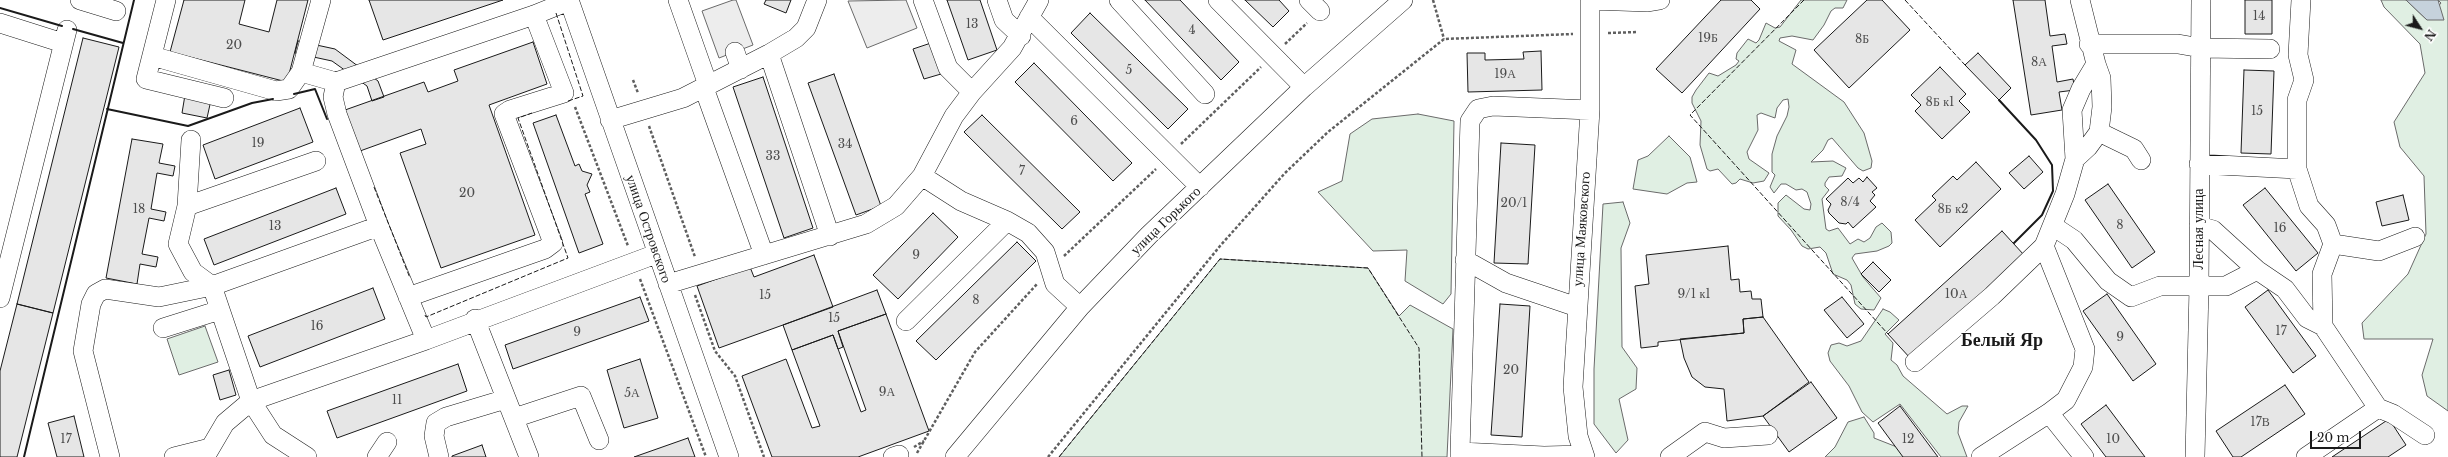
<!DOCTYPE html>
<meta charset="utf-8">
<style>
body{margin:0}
#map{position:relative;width:2448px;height:457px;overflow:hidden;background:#fff;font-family:"Libre Baskerville",serif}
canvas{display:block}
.north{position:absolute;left:2400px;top:8px;width:40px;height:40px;-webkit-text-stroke:3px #fff;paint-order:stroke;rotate:126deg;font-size:11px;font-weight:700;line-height:16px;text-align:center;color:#1a1a1a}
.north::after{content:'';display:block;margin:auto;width:14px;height:18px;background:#1a1a1a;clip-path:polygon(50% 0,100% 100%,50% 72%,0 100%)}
.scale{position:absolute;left:2310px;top:431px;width:51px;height:18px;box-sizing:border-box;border:2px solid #1a1a1a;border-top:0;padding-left:5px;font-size:12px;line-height:14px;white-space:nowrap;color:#1a1a1a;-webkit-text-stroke:3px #fff;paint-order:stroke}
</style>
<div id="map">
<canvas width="2448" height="457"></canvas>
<div class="north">N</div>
<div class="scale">20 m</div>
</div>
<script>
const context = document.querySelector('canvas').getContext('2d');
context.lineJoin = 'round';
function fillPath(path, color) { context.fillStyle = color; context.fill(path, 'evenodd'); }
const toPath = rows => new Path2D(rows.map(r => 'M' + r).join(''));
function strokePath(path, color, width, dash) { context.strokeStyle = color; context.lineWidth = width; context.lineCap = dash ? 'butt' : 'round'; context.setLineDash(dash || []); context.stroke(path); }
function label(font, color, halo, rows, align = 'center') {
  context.font = font + ' "Libre Baskerville",serif'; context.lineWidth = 3; context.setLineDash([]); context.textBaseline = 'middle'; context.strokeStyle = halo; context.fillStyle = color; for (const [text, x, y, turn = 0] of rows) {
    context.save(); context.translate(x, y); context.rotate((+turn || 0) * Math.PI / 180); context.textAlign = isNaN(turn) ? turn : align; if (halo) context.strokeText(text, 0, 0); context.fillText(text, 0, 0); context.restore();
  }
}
const green = toPath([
 [1801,0,1847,0,1843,8,1835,8,1831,11,1824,25,1813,40,1792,36,1780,38,1779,41,1796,50,1792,64,1844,102,1864,133,1872,161,1871,168,1863,171,1858,168,1832,138,1828,140,1823,150,1811,162,1833,161,1846,168,1842,176,1829,177,1825,183,1825,186,1829,190,1822,199,1826,229,1829,231,1838,228,1850,244,1858,239,1864,242,1870,238,1876,227,1882,223,1891,232,1892,243,1889,246,1877,251,1855,254,1852,258,1863,277,1881,298,1874,310,1861,309,1855,304,1851,285,1847,280,1833,274,1826,253,1820,247,1808,249,1802,246,1791,230,1778,216,1778,203,1786,195,1804,209,1810,210,1811,204,1807,192,1802,189,1796,190,1786,184,1781,184,1774,193,1770,187,1775,175,1772,172,1772,154,1777,136,1787,116,1789,107,1788,99,1783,100,1777,108,1775,118,1761,113,1757,115,1758,130,1747,152,1749,159,1769,173,1764,181,1753,183,1740,179,1736,183,1732,184,1718,169,1710,171,1707,169,1700,145,1701,121,1692,103,1692,97,1696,90,1709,73,1718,76,1736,65,1739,61,1736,59,1737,53,1748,39,1756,43,1759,40,1766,23,1775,28,1780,27,1801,0],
 [2381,0,2406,0,2427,20,2441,3,2438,0,2448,0,2448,411,2427,396,2422,375,2433,339,2364,339,2362,323,2408,274,2426,234,2424,176,2400,147,2394,122,2425,73,2420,44,2384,7,2381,0],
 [1418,114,1454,121,1451,294,1443,304,1405,281,1407,250,1373,251,1318,192,1342,181,1350,134,1372,119,1418,114],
 [1669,136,1690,157,1697,182,1687,183,1667,194,1633,189,1638,160,1648,156,1669,136],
 [1623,202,1630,223,1621,248,1622,347,1637,368,1636,389,1619,399,1628,440,1616,453,1594,424,1594,369,1603,204,1623,202],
 [1220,259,1368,268,1399,316,1410,305,1453,329,1447,457,1059,457,1220,259],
 [1883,309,1890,312,1899,320,1885,334,1893,343,1891,360,1897,365,1903,376,1947,414,1962,406,1968,406,1959,422,1958,433,1967,457,1941,457,1900,404,1873,422,1862,412,1849,386,1830,361,1828,353,1831,345,1839,343,1847,346,1861,341,1883,309],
 [205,326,218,362,179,375,167,339,205,326],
 [1864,417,1874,433,1874,438,1902,449,1907,457,1825,457,1835,447,1848,422,1864,417]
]);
fillPath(green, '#e0efe3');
strokePath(green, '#6a6a6a', 1);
const parking = toPath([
 [733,0,736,0,753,45,719,58,702,11,733,0],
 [906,0,917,28,867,48,848,1,906,0]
]);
fillPath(parking, '#ededed');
strokePath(parking, '#6a6a6a', 1);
const water = toPath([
 [2406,0,2438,0,2444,20,2427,20,2406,0]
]);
fillPath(water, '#c6d2dc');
strokePath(water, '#6a6a6a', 1);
const building = toPath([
 [184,0,245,0,239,24,269,32,277,0,308,0,287,82,170,52,184,0],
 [369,0,503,0,383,40,369,0],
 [766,0,791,0,786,13,764,4,766,0],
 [947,0,980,0,997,50,968,60,947,0],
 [1145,0,1180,0,1239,62,1221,80,1145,0],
 [1245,0,1279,0,1289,11,1273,27,1245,0],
 [1721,0,1751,0,1760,9,1682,93,1656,69,1721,0],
 [1867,0,1882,0,1910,30,1849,88,1814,50,1867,0],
 [2013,0,2045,0,2050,36,2065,34,2067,44,2052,46,2057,82,2073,79,2075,90,2059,92,2062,110,2031,115,2013,0],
 [2245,0,2272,0,2272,34,2245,34,2245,0],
 [1090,13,1188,109,1168,129,1071,33,1090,13],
 [83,38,119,47,53,313,17,304,83,38],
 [298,41,335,49,378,81,384,97,372,101,367,86,332,61,295,53,298,41],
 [533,42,547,84,489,105,535,235,441,268,400,153,426,144,421,129,360,151,345,110,424,82,428,92,458,81,454,70,533,42],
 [931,43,941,74,924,79,913,49,931,43],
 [1541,51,1542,90,1468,92,1467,53,1485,53,1485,60,1524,59,1523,52,1541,51],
 [1978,53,2011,88,1999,100,1965,65,1978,53],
 [1034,63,1132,163,1113,181,1015,82,1034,63],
 [1940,67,1966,94,1959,101,1970,112,1942,139,1915,111,1921,105,1911,95,1940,67],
 [2244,70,2274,71,2271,154,2241,153,2244,70],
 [834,74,881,206,856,215,808,83,834,74],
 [763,77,813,228,784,238,733,87,763,77],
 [185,95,211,100,207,118,182,113,185,95],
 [300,108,313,142,215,179,203,145,300,108],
 [556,115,575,166,579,164,582,171,592,174,587,185,590,192,585,194,603,244,579,253,533,123,556,115],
 [982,115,1080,212,1062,229,964,132,982,115],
 [132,139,163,144,159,163,175,166,173,176,157,173,151,209,166,212,164,221,149,218,142,254,158,257,156,267,140,264,137,284,106,278,132,139],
 [1501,143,1535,145,1528,264,1494,263,1501,143],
 [2029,156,2043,172,2024,189,2009,173,2029,156],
 [1976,162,2001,189,1940,247,1915,220,1936,200,1932,196,1953,176,1957,180,1976,162],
 [1867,177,1877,188,1872,192,1875,195,1870,201,1876,207,1853,228,1848,222,1846,224,1839,223,1829,213,1828,210,1831,204,1826,199,1848,178,1853,183,1859,178,1863,182,1867,177],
 [2108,184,2155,252,2132,268,2085,200,2108,184],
 [336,188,346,214,214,265,204,239,336,188],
 [2265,188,2318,253,2296,271,2243,205,2265,188],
 [2403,195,2409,220,2382,226,2376,202,2403,195],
 [933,213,958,237,898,299,873,275,933,213],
 [2002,231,2024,255,1911,359,1888,334,2002,231],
 [1017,242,1036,261,936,360,916,341,1017,242],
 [1728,246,1731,280,1739,279,1740,292,1751,291,1752,299,1761,299,1763,317,1743,319,1744,333,1658,342,1658,346,1641,348,1635,286,1649,284,1646,255,1728,246],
 [814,255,833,307,719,348,697,286,750,267,754,277,814,255],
 [1873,262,1891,280,1879,292,1861,274,1873,262],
 [373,288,385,319,260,367,248,336,373,288],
 [877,290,886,314,838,331,843,347,838,349,833,335,792,350,783,325,877,290],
 [2268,290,2316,356,2293,373,2245,307,2268,290],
 [2107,294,2156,364,2133,381,2083,311,2107,294],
 [640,297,649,321,513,369,505,345,640,297],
 [1842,297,1864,324,1847,338,1824,310,1842,297],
 [17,304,53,313,17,457,0,457,0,371,17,304],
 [1500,304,1530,306,1522,437,1491,435,1500,304],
 [886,314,929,431,858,457,772,457,742,376,786,359,812,428,820,426,792,350,833,335,861,412,866,410,838,331,886,314],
 [1763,317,1809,382,1763,416,1727,421,1724,389,1705,387,1692,377,1684,358,1680,339,1744,333,1743,319,1763,317],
 [640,359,658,418,624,428,607,370,640,359],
 [458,364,467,391,337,438,327,411,458,364],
 [229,370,236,395,220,400,213,375,229,370],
 [1811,382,1837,418,1789,452,1763,416,1811,382],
 [2285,385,2305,414,2241,457,2233,457,2216,431,2285,385],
 [2106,405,2145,457,2106,457,2081,424,2106,405],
 [1900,406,1938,457,1903,457,1878,423,1900,406],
 [74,416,84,457,57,457,48,423,74,416],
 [2389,419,2406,445,2388,457,2332,457,2389,419],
 [688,438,695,457,634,457,688,438],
 [482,445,486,457,452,457,452,456,482,445]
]);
fillPath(building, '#e6e6e6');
strokePath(building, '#1a1a1a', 1);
const minor = toPath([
 [80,0,116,11],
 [166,0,146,79,224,98],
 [569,0,729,457],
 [678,0,708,85],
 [923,0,948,68,972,92],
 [997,0,1004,20,1021,36],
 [1119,0,1205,94],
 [1218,0,1304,87],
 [1309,0,1320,11],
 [1590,0,1648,2,1660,0],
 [2301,0,2298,55,2304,80,2297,100,2297,169,2309,206,2326,225,2333,244,2322,274,2323,326],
 [1029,17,1200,187],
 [0,23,63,43],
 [2089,44,2178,44,2201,48,2270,49],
 [735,52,741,69],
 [769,54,830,236],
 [152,56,276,91,289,89,301,72,321,0],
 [301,72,336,82,534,15,569,1],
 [336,82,333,97,337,114,379,226,426,340],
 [704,88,764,255],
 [610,120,683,98,769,54,796,38,806,28,817,0],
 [2099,132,2134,149,2141,160],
 [191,140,187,206,178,244,193,272,212,286,251,401,273,435,307,457],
 [2075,159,2088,147,2099,132,2102,107,2101,78,2096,64],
 [2199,164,2297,169],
 [922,176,961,201,1007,221,1028,233,1045,252,1055,284,1080,307],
 [187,206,316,161],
 [2053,226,2074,240,2108,281,2131,297,2160,286,2226,286,2257,270],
 [2199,226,2213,230,2257,270,2285,289,2307,318,2323,326,2378,408,2393,414,2425,435],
 [2333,244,2379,251,2415,237],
 [1465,260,1506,283,1577,307],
 [668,284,866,224,896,206,922,176,954,116,972,92,1012,48,1039,0],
 [408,297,545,249,553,243,504,114,510,110,564,93,534,15],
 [0,298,67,30],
 [475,319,529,457],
 [906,321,1007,221],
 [163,328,220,310],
 [1915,362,1992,296,2044,246],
 [2049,413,2084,457],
 [514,418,581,396,599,440],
 [1460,452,1470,121,1478,109,1493,106,1590,110],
 [110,457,83,351,91,304,96,294,105,289,159,297,212,286,379,226],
 [174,457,210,448],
 [205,457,225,423,251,401,426,340,656,254],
 [377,457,387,442],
 [439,457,434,436,436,423,446,417,506,399],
 [893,457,899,455],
 [955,457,1080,307,1149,235,1304,87,1403,0],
 [1460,457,1460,452,1544,456,1584,455],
 [1585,457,1578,436,1573,387,1590,110,1590,0],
 [1670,457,1705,432,1724,438,1768,435],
 [1981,457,2049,413,2066,400,2083,367,2085,349,2044,246,2065,194,2075,159,2072,110,2081,89,2096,64,2080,0],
 [2195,457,2199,287,2201,0],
 [2306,457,2378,408]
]);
strokePath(minor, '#1a1a1a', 20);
strokePath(toPath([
 [1433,0,1444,39],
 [1608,33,1638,32],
 [1285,44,1307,23],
 [633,80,638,93],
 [575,107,628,246],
 [649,126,695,257],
 [1181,144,1261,67],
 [1064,256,1156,169],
 [640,279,706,457],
 [695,295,715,351,735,376,764,457],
 [914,447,924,441],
 [917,453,975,352,1037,284],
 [1048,457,1220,246,1285,173,1328,132,1444,39,1573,34]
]), '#5f5f5f', 2.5, [3, 2]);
strokePath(minor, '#fff', 19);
strokePath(toPath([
 [1804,0,1690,115,1888,334],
 [1905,0,1965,65],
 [556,13,583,96,568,101],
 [374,187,410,278],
 [425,315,426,317,568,258,518,118,532,113],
 [1059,457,1220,259,1368,268,1419,348,1422,457]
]), '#1a1a1a', 1, [5, 2]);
strokePath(toPath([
 [0,8,62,26],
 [73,29,123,43],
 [294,94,315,89,327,119],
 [1999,100,2036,140,2052,165,2053,191,2042,215,2014,243],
 [107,109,188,126,252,103,273,99],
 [24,457,134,0]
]), '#1a1a1a', 2);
label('12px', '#4d4d4d', null, [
 ["14",2259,17],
 ["13",972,25],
 ["4",1192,31],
 ["19Б",1708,39],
 ["8Б",1862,40],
 ["20",234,46],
 ["8А",2039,63],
 ["5",1129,71],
 ["19А",1505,75],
 ["8Б к1",1940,103],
 ["15",2257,112],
 ["6",1074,122],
 ["19",258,144],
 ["34",845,145],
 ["33",773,157],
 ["7",1022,172],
 ["20",467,194],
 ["8/4",1850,203],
 ["20/1",1514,204],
 ["18",139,210],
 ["8Б к2",1953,210],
 ["8",2120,226],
 ["13",275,227],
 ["16",2280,229],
 ["9",916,256],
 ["9/1 к1",1694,295],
 ["10А",1956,295],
 ["15",765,296],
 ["8",976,301],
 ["15",834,319],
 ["16",317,327],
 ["17",2281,332],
 ["9",577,333],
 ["9",2120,338],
 ["20",1511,371],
 ["9А",887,393],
 ["5А",632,394],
 ["11",397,401],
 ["17В",2260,423],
 ["17",66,440],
 ["12",1908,440],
 ["10",2113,440]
]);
label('14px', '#1a1a1a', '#fff', [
 ["улица Горького",1166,221,-44],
 ["улица Островского",648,229,71],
 ["улица Маяковского",1582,229,-86],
 ["Лесная улица",2199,229,-90]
]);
label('bold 18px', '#1a1a1a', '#fff', [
 ["Белый Яр",2002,341]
]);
</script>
